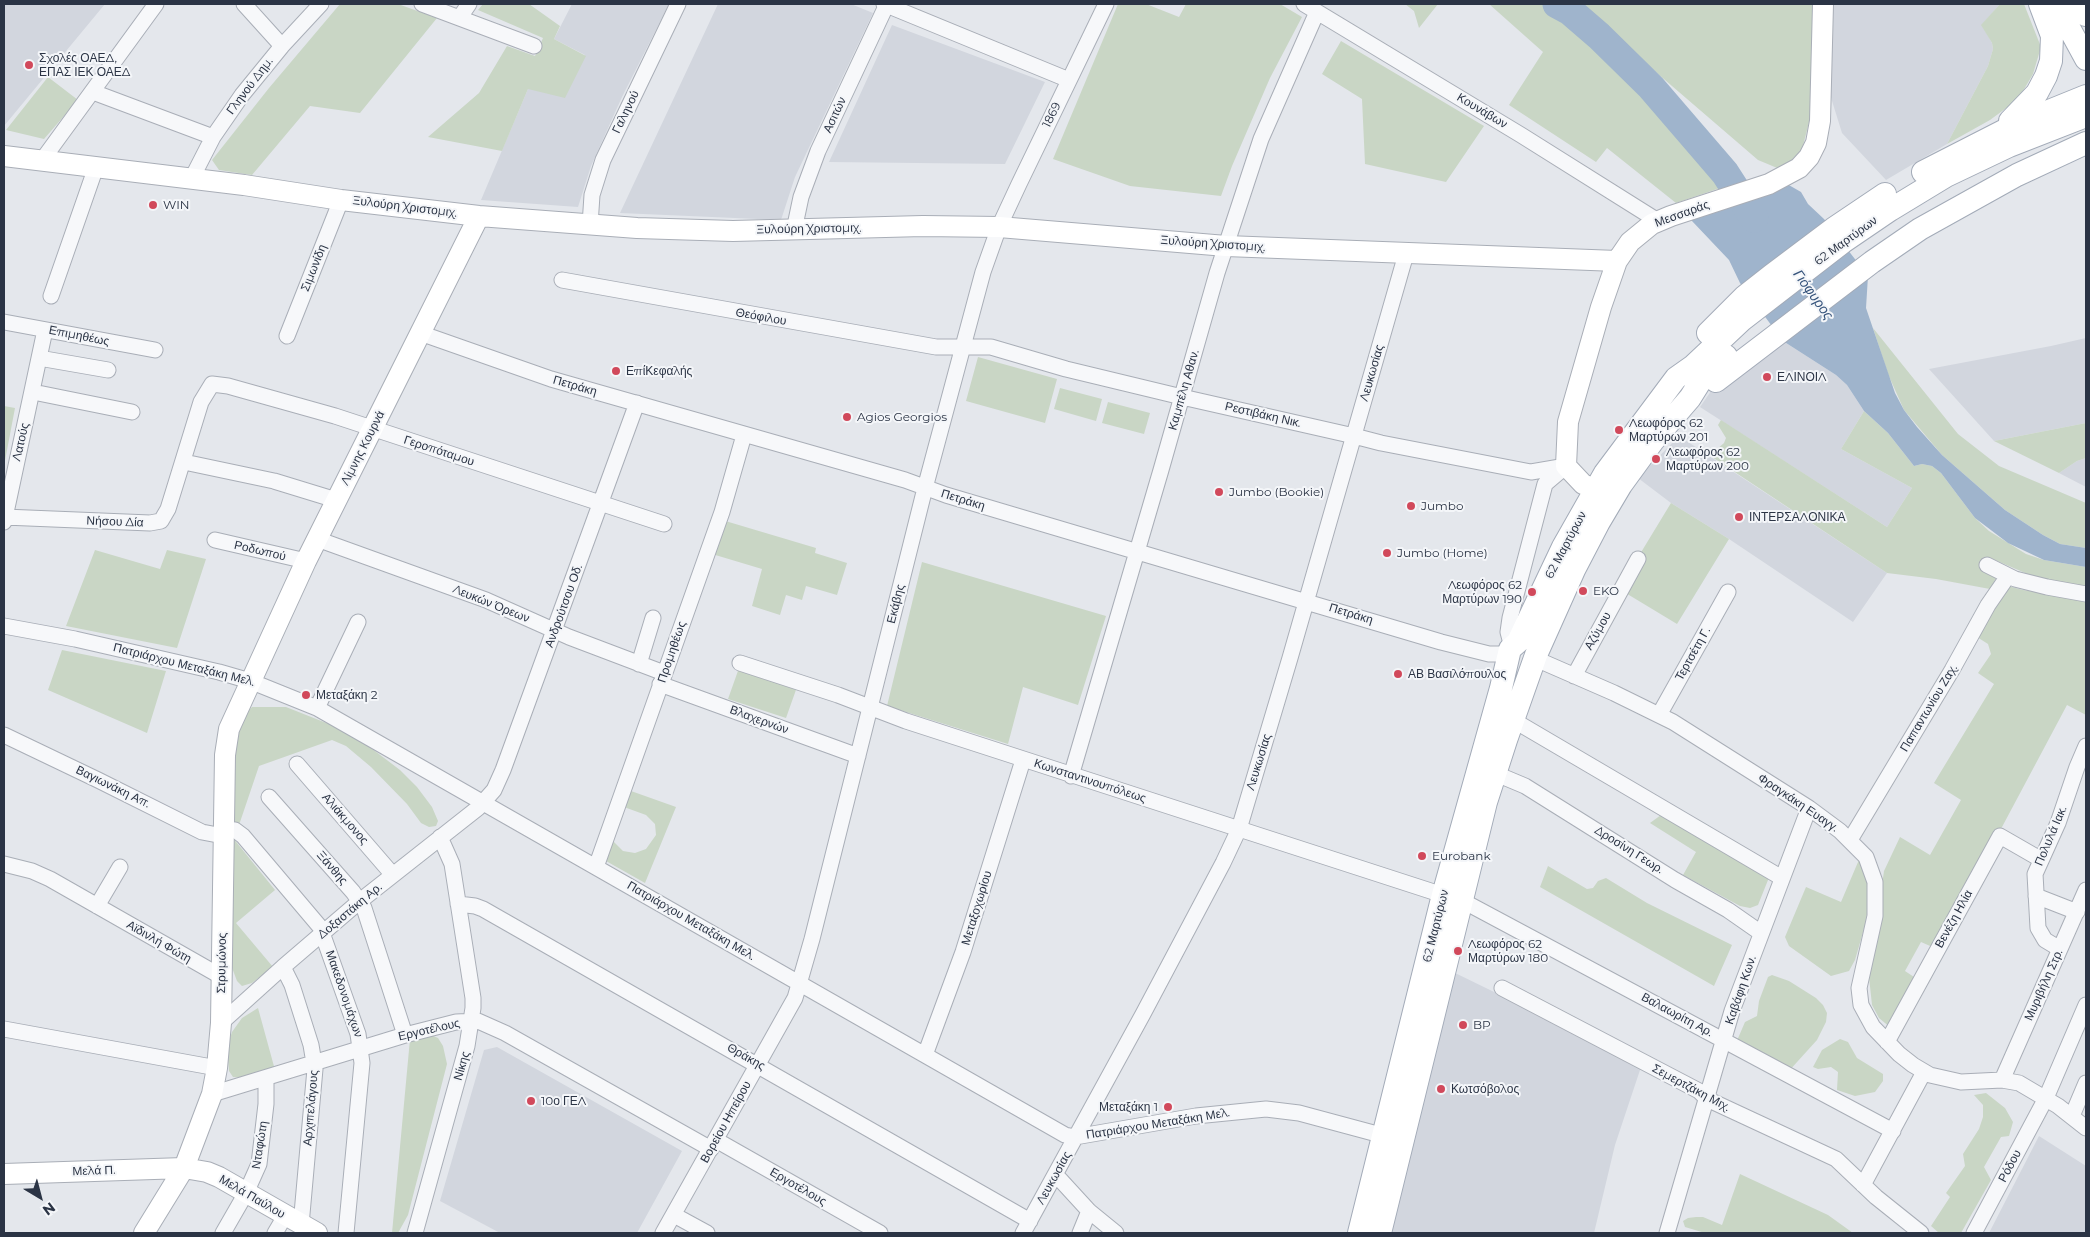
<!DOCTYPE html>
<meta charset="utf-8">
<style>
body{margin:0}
#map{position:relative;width:2090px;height:1237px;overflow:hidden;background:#e4e7ec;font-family:Montserrat,sans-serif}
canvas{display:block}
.frame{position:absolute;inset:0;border:5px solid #2b3445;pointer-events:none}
.north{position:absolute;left:15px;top:1172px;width:50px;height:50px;-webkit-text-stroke:4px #f4f6f9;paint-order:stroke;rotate:143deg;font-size:14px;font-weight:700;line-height:20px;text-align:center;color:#2b3445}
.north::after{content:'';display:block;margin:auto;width:18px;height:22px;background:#2b3445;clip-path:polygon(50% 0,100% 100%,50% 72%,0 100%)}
</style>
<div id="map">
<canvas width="2090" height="1237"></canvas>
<div class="frame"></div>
<div class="north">N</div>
</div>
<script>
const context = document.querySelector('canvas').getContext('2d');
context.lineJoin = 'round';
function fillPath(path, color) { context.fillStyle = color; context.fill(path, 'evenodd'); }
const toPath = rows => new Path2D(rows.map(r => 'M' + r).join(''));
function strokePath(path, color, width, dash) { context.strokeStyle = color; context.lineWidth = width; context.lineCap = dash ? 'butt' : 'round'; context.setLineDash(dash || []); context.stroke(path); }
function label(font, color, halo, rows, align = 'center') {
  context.font = font + ' Montserrat,sans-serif'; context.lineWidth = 4; context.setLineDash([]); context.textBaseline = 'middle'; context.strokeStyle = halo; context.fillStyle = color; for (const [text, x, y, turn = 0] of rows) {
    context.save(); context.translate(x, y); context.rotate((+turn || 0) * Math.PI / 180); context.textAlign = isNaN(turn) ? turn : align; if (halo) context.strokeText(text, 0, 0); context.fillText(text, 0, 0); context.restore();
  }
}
fillPath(toPath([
 [4,4,105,4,4,126],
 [572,4,669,4,622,97,591,166,578,207,481,200,528,89,585,55,554,39],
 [718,4,851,4,873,13,795,177,781,220,620,213],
 [1829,4,2000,4,1982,25,1992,43,1993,49,1988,66,1947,144,1886,180,1842,133,1828,88],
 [892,25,1045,82,1005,164,829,162],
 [2086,338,2086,423,1994,441,1929,369,2051,346],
 [1783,341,1836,375,1847,385,1864,411,1841,449,1912,488,1887,527,1700,407,1716,384],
 [1679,436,1887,573,1853,622,1729,539,1671,503,1638,478],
 [2086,458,2086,487,2059,473,2077,461],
 [1451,971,1642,1064,1615,1145,1594,1233,1387,1233],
 [497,1047,682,1151,637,1233,500,1233,440,1201,484,1050],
 [2039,1136,2086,1166,2086,1233,1989,1233]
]), '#d2d6de');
fillPath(toPath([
 [340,4,398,4,437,18,360,113,310,106,252,175,219,170,212,160,269,88],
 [483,4,529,4,560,26,554,39,586,56,565,98,528,89,502,151,428,137,479,93,507,46,535,56,543,38,478,10],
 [1118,4,1146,4,1179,17,1186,4,1280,4,1302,17,1270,78,1232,166,1221,196,1130,186,1053,159],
 [1405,4,1438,4,1419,28,1414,11],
 [1489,4,1546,4,1549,6,1586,38,1611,57,1723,187,1676,203,1607,148,1596,162,1509,105,1543,52],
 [1573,4,1815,4,1810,118,1801,154,1782,170,1758,160,1622,43],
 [2000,4,2024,4,2041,47,2033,74,2023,91,2009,106,1990,120,1947,144,1988,66,1993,49,1992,43,1981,25],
 [1341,41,1484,126,1446,182,1365,164,1362,99,1322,74],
 [48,77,78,100,44,139,6,130],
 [1873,328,1958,434,1999,466,2086,503,2086,548,2060,544,2043,535,2005,510,1942,455,1904,410,1888,374],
 [978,357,1057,379,1045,423,966,401],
 [1060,388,1102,399,1096,421,1054,409],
 [1108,402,1150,413,1144,434,1102,423],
 [4,406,15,408,4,466],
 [1864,411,1888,433,1914,466,1922,464,1932,466,1941,473,1975,518,1989,531,2026,554,2044,560,2086,567,2086,586,2039,579,1988,557,1981,568,1998,575,1990,589,1936,579,1887,573,1706,453,1716,450,1724,443,1726,438,1718,425,1721,420,1887,527,1912,488,1841,449],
 [2086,423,2086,458,2077,461,2059,473,1994,441],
 [1671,503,1729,539,1677,624,1624,592,1645,557,1640,554],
 [722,520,816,548,815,553,847,563,837,595,806,586,802,600,786,595,780,615,752,606,762,569,712,554],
 [95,550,160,569,167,550,206,559,177,648,66,626],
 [922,562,1106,616,1078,705,1023,687,1008,744,887,706],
 [2008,586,2023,590,2086,600,2086,715,2067,705,1937,949,1921,942,1905,971,1917,979,1891,1028,1879,1018,1872,1005,1869,977,1884,871,1900,837,1930,855,1961,800,1934,783,1994,684,1978,673,1991,654,1988,644,1977,637],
 [62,650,166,671,147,733,48,690],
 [739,668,797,687,786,718,728,699],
 [252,707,286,707,339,728,371,748,400,770,417,787,432,807,438,821,436,826,429,827,421,823,407,804,371,767,346,746,332,740,259,766,239,825,232,824,234,732,240,719],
 [631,791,676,807,645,883,606,861,613,841,623,851,635,853,646,849,656,835,655,824,646,815,624,807],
 [1661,815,1770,875,1758,905,1750,908,1740,906,1683,875,1696,852,1650,823],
 [233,838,275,890,236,923,273,967,252,983,242,986,237,981,231,965],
 [1861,855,1868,884,1869,898,1866,922,1855,960,1849,971,1831,976,1789,946,1785,937,1806,887,1841,902],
 [1548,866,1587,889,1593,888,1598,881,1606,878,1647,903,1732,945,1714,986,1540,887],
 [1772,975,1789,981,1816,998,1823,1005,1827,1013,1826,1022,1817,1040,1788,1072,1736,1043,1745,1022,1757,1016,1759,1001,1768,977],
 [258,1008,275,1070,243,1078,233,1077,229,1071,227,1048,232,1032,242,1018],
 [431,1035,438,1038,443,1046,447,1064,408,1215,398,1233,392,1233,410,1039],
 [1840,1039,1848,1042,1857,1058,1883,1074,1883,1081,1875,1092,1855,1096,1837,1090,1838,1072,1831,1067,1818,1069,1813,1067,1822,1050],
 [1986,1093,2005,1108,2013,1122,2009,1136,2001,1137,1984,1167,1991,1180,1961,1233,1939,1233,1931,1226,1950,1197,1946,1193,1965,1166,1963,1154,1979,1129,1983,1117,1983,1105,1974,1095],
 [1740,1174,1828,1215,1853,1233,1705,1233,1685,1227,1683,1221,1688,1218,1696,1217,1703,1217,1722,1225]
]), '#c9d6c5');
fillPath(toPath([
 [1787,184,1801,192,1808,204,1824,219,1868,276,1866,308,1895,393,1904,410,1917,427,1942,455,2005,510,2043,535,2060,544,2086,548,2086,567,2044,560,2008,543,1975,518,1941,473,1932,466,1922,464,1914,466,1888,433,1864,411,1847,385,1836,375,1783,341,1740,283,1729,260,1692,221,1691,216]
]), '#9fb4cc');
strokePath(toPath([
 [1557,4,1570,11,1599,36,1651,87,1725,173,1754,218]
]), '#9fb4cc', 29);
const street = toPath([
 [244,4,282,46],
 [422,4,534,46],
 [884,4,1069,80],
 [1304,4,1521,135,1658,221],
 [460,17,469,4],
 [93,92,213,137],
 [43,159,156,4],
 [192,178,213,137,242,95,282,46,321,4],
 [590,225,592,195,603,160,678,4],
 [794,230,801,197,818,151,887,4],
 [562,280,936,347,991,347,1066,369,1182,397,1354,436,1381,443,1531,472,1566,466],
 [51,296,96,167],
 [4,322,155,350],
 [420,333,551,379,905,480,946,495,1441,642,1489,654,1510,654],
 [287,336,341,200],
 [39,358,108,370],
 [33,392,132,412],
 [184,462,274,481,336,500],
 [4,517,150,523,161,521,168,509,201,402,212,384,228,386,335,416,664,524],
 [4,522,45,330],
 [317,539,486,600,569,637,664,673],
 [215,540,306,561],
 [1987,565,2015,579,2047,587,2086,594],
 [4,626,75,639,219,672,250,681,317,708,1065,1135,1075,1137,1196,1116,1266,1109,1299,1113,1392,1138],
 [1512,647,1508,632,1510,618,1545,484,1565,467],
 [1536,659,1614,693,1673,722,1809,808,1840,831,1866,857,1875,882,1875,916,1859,988,1861,1005,1873,1027,1899,1054,1913,1065,1930,1075,1961,1082,2002,1080,2019,1083,2058,1106,2086,1128],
 [740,663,838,695,906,721,1443,895],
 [639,664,653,618],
 [1574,676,1638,559],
 [660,684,858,756],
 [317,708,358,622],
 [1659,715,1728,592],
 [1513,720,1782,878],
 [4,735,98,780,202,832,223,836],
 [297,764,393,875],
 [1494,773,1525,786,1675,880,1728,910,1761,933],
 [1071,776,1161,470,1217,273,1261,139,1317,12],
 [269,797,353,892,364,908,405,1035],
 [223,829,235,830,243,836,320,927,358,1034,362,1063,346,1233],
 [1850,840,1952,670,1988,605,2008,576],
 [4,864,32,871,50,879,222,977],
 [596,867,722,512,744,435],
 [2036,896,2077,912],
 [1461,900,1893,1131],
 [458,904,475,906,483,909,1030,1221],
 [97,906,120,867],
 [2060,949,2045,940,2038,928,2035,874,2058,823,2077,767,2086,746],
 [283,967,292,985,311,1045,315,1069,301,1225],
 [1502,988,1699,1091,1707,1099,1836,1159,1876,1197,1921,1233],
 [221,1023,283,967,360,901,478,808,494,790,503,770,637,403],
 [4,1029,217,1068],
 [1887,1042,2000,836,2040,859],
 [925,1055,963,952,1023,760],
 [2002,1080,2086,890],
 [212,1094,405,1035,456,1022,478,1021,505,1033,711,1149],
 [2072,1116,2086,1083],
 [716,1140,880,1233],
 [1056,1175,1089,1211,1116,1233],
 [1863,1185,1924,1072],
 [674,1215,707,1233],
 [223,1233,246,1193,259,1164,266,1104,266,1078],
 [275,1233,285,1216],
 [415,1233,467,1046,473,1008,473,998,452,864,440,837],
 [663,1233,795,998,812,939,925,488,983,272,999,227,1019,184,1106,4],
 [1023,1233,1143,1014,1223,863,1239,829,1290,658,1406,254],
 [1080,1233,1089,1211],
 [1667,1233,1732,1011,1809,808],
 [1974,1233,2046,1098,2086,1005]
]);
const secondary = toPath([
 [4,156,244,185,341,200,479,216,637,228,733,231,923,226,999,227,1226,246,1617,261],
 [1596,490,1583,484,1566,466,1568,422,1601,307,1617,261,1630,242,1652,224,1671,216,1769,184,1799,168,1809,157,1816,143,1820,121,1823,4],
 [4,1174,184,1168,207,1172,219,1177,317,1233],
 [144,1233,184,1168,212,1094,217,1068,221,1023,225,755,229,729,306,561,479,216]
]);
const primary = toPath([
 [2056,4,2086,59],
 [2079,4,2086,15],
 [2010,121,2037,93,2046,76,2051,61,2052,36,2040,4],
 [1923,172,2017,124,2086,96],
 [1708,333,1744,297,1772,275,1833,229,1885,194],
 [1716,381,1872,262,1920,229,2017,175,2086,143],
 [1359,1233,1443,895,1501,688,1510,649,1518,642,1563,547,1605,473,1676,378,1693,366,1742,320,1843,242,1890,210,1946,176,2009,146,2086,116],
 [1380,1233,1486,802,1506,740,1536,655,1574,570,1599,522,1621,485,1653,441,1690,398,1700,382,1726,356]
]);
strokePath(street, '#a9aeb7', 17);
strokePath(secondary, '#a9aeb7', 22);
strokePath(primary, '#a3abb8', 24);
strokePath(street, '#f7f8fa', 15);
strokePath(secondary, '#fff', 20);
strokePath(primary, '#fff', 22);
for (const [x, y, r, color] of [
 [29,65,5,"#d1495b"],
 [153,205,5,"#d1495b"],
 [616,371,5,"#d1495b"],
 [1767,377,5,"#d1495b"],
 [847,417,5,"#d1495b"],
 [1619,430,5,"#d1495b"],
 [1656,459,5,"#d1495b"],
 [1219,492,5,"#d1495b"],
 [1411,506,5,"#d1495b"],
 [1739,517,5,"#d1495b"],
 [1387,553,5,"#d1495b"],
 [1583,591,5,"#d1495b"],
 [1532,592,5,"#d1495b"],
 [1398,674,5,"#d1495b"],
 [306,695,5,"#d1495b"],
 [1422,856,5,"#d1495b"],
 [1458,951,5,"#d1495b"],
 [1463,1025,5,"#d1495b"],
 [1441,1089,5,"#d1495b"],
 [531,1101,5,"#d1495b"],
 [1168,1107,5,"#d1495b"]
]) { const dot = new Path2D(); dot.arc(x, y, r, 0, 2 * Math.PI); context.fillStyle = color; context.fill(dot); strokePath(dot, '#f4f6f9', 2); }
label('12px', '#2b3445', '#f4f6f9', [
 ["Σχολές ΟΑΕΔ,",39,58],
 ["ΕΠΑΣ ΙΕΚ ΟΑΕΔ",39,72],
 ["WIN",163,205],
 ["ΕπίΚεφαλής",626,371],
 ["ΕΛΙΝΟΙΛ",1777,377],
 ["Agios Georgios",857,417],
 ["Λεωφόρος 62",1629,423],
 ["Μαρτύρων 201",1629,437],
 ["Λεωφόρος 62",1666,452],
 ["Μαρτύρων 200",1666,466],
 ["Jumbo (Bookie)",1229,492],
 ["Jumbo",1421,506],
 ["ΙΝΤΕΡΣΑΛΟΝΙΚΑ",1749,517],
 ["Jumbo (Home)",1397,553],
 ["Λεωφόρος 62",1522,585,"right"],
 ["Μαρτύρων 190",1522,599,"right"],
 ["EKO",1593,591],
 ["ΑΒ Βασιλόπουλος",1408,674],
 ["Μεταξάκη 2",316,695],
 ["Eurobank",1432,856],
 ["Λεωφόρος 62",1468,944],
 ["Μαρτύρων 180",1468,958],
 ["BP",1473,1025],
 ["Κωτσόβολος",1451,1089],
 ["10ο ΓΕΛ",541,1101],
 ["Μεταξάκη 1",1158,1107,"right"]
], 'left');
label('12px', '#2b3445', '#f4f6f9', [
 ["Γληνού Δημ.",250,86,-53],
 ["Κουνάβων",1482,111,31],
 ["Γαληνού",626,112,-64],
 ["Ασιτών",835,115,-65],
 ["1869",1052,115,-64],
 ["Ξυλούρη Χριστομιχ.",405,207,7],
 ["Μεσσαράς",1682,214,-20],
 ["Ξυλούρη Χριστομιχ.",809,229,-1],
 ["62 Μαρτύρων",1846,241,-36],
 ["Ξυλούρη Χριστομιχ.",1213,244,4],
 ["Σιμωνίδη",314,268,-68],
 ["Θεόφιλου",761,317,10],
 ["Επιμηθέως",79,336,11],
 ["Λευκωσίας",1372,373,-74],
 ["Πετράκη",575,386,16],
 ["Καμπέλη Αθαν.",1184,390,-74],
 ["Ρεστιβάκη Νικ.",1263,415,13],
 ["Λατούς",21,442,-77],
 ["Λίμνης Κουρνά",363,448,-63],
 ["Γεροπόταμου",439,451,18],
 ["Πετράκη",963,500,17],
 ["Νήσου Δία",115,522,2],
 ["62 Μαρτύρων",1566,545,-62],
 ["Ροδωπού",260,551,13],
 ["Λευκών Όρεων",491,604,22],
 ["Εκάβης",896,604,-76],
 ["Ανδρούτσου Οδ.",564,606,-70],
 ["Πετράκη",1351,614,17],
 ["Αζύμου",1598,631,-61],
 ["Προμηθέως",672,652,-71],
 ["Τερτσέτη Γ.",1693,654,-61],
 ["Πατριάρχου Μεταξάκη Μελ.",184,665,14],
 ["Παπαντωνίου Ζαχ.",1929,708,-59],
 ["Βλαχερνών",759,720,20],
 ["Λευκωσίας",1259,762,-73],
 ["Κωνσταντινουπόλεως",1090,781,18],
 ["Βαγιωνάκη Απ.",113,787,26],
 ["Φραγκάκη Ευαγγ.",1798,803,34],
 ["Αλιάκμονος",345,819,49],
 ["Πολυλά Ιακ.",2051,836,-67],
 ["Δροσίνη Γεωρ.",1629,850,32],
 ["Ξάνθης",332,868,49],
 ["Μεταξοχωρίου",977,908,-73],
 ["Δοξαστάκη Αρ.",350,911,-40],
 ["Βενέζη Ηλία",1954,919,-61],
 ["Πατριάρχου Μεταξάκη Μελ.",691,921,30],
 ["62 Μαρτύρων",1436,926,-76],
 ["Αϊδινλή Φώτη",159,942,30],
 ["Στρυμώνος",222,963,-89],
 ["Μυριβήλη Στρ.",2044,985,-66],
 ["Καβάφη Κων.",1741,990,-71],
 ["Μακεδονομάχων",344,994,71],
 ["Βαλαωρίτη Αρ.",1677,1015,28],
 ["Εργοτέλους",429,1030,-13],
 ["Θράκης",746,1057,30],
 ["Νίκης",462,1066,-74],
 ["Σεμερτζάκη Μιχ.",1691,1088,28],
 ["Αρχιπελάγους",311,1108,-85],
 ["Βορείου Ηπείρου",726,1122,-61],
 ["Πατριάρχου Μεταξάκη Μελ.",1158,1124,-9],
 ["Νταφώτη",260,1145,-81],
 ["Ρόδου",2010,1166,-62],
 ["Μελά Π.",94,1171,-2],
 ["Λευκωσίας",1054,1178,-61],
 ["Εργοτέλους",798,1187,30],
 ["Μελά Παύλου",252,1197,30]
]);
label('italic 14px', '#34527a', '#f4f6f9', [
 ["Γιόφυρος",1813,295,54]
]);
</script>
